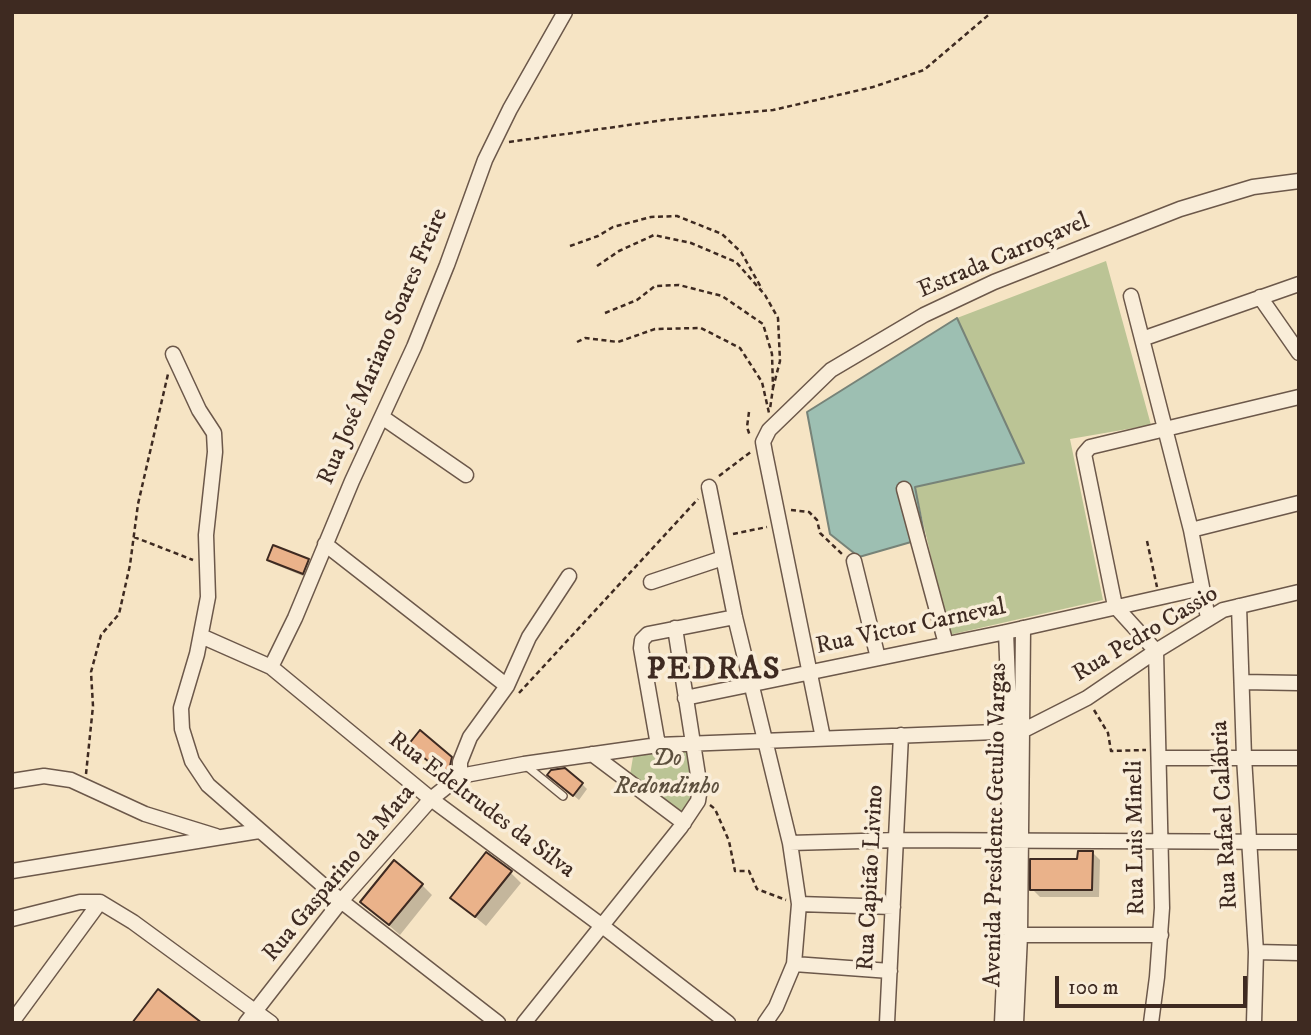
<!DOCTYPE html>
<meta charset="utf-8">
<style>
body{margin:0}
#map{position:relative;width:1311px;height:1035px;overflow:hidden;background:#f6e4c4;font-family:"IM FELL DW Pica",serif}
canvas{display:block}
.frame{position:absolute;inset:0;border:14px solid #3e2a21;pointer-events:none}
.scale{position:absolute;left:1055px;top:976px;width:192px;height:32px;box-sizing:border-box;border:4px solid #3e2a21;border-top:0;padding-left:9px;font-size:21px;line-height:24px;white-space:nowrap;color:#3e2a21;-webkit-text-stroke:5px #f9edd9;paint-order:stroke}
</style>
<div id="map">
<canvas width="1311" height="1035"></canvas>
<div class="frame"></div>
<div class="scale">100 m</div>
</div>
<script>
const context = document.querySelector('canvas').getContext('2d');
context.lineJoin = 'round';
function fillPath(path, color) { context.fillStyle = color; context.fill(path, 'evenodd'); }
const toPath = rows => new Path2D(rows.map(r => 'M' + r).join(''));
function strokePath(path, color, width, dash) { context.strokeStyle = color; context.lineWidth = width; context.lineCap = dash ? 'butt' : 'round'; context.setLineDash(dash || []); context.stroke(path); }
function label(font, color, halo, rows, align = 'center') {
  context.font = font + ' "IM FELL DW Pica",serif'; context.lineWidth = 7; context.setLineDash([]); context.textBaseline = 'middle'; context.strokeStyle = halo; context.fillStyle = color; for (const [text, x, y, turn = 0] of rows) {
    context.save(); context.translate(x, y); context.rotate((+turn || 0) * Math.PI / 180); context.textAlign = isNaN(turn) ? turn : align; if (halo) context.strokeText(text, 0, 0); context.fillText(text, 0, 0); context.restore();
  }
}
fillPath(toPath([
 [1106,261,1151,425,1070,439,1103,600,949,635,915,487,1024,463,957,318],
 [690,746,693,796,682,817,630,775,634,751]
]), '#bbc495');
const water = toPath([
 [957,318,1024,463,915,487,925,538,859,557,830,534,807,412,957,318]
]);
fillPath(water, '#9dbfb2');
strokePath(water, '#778378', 2);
fillPath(toPath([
 [269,560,308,560,313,565,308,578,274,564],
 [418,752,450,759,459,767,453,781],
 [554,779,582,784,587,789,579,800],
 [1092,852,1100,860,1099,897,1040,897,1032,889],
 [510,872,521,883,486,926,452,898],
 [422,885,432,895,400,935,362,902]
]), '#0003');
const building = toPath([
 [273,545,309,559,303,574,267,560,273,545],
 [420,730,452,757,450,766,444,774,408,745,420,730],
 [565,768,583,783,573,796,547,775,551,770,565,768],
 [1078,851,1093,851,1092,890,1030,890,1030,859,1077,859,1078,851],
 [486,852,512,871,475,917,450,898,486,852],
 [394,860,423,884,389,925,360,902,394,860],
 [158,989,202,1023,132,1023,158,989]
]);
fillPath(building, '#eab28a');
strokePath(building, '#3e2a21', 2);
const lane = toPath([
 [524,764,563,796]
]);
const street = toPath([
 [1131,296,1191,530,1208,618],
 [1260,297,1299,353],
 [1142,339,1299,284],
 [173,354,199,410,214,433,215,452,206,535,208,597,197,654,181,708,182,729,192,761,208,785,341,901,498,1023],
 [382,417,466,475],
 [709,487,735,617,790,843,799,904,794,964,776,1007,765,1023],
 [904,489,946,644],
 [1191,530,1299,503],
 [325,544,507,686],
 [854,561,878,658],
 [651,582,723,558],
 [1239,606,1244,757,1256,952,1254,1023],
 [201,636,271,667,431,799,601,925,728,1023],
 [271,667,295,618,352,481,414,347,447,265,485,160,510,109,565,12],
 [1243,682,1299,683],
 [685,698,1006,632,1202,588],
 [823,738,765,453,763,442,769,430,831,370,924,315,994,282,1180,209,1253,187,1299,181],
 [658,745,641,648,642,640,648,634,735,617],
 [592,754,684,823],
 [1160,758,1299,758],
 [460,776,460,762,470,737,507,686,529,637,569,576],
 [12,781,44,776,71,780,145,814,216,836],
 [790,843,897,840,1299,842],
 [12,871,259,831],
 [799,904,893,907],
 [12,919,80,902,100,902,133,922,271,1023],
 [1011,935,1161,935],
 [1256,952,1299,953],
 [794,964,890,971],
 [12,1022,100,902],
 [246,1023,341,901,431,799,460,776,524,764,658,745,1022,731,1087,698,1156,651,1223,610,1299,592],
 [524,1023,680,828,698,801,700,788,675,628],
 [887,1023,901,735],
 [1002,1023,1006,935,1010,732,1006,632],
 [1016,1023,1020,935,1023,628],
 [1151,1023,1157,977,1162,908,1156,651,1115,606,1084,454,1090,447,1299,397]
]);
strokePath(lane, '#6c584a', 10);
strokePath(street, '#6c584a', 17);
strokePath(toPath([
 [509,142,664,120,773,110,873,87,924,70,992,12],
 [570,246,598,236,613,227,651,217,677,216,722,234,741,252,762,289],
 [597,266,619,251,654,235,691,243,736,262,765,295,778,318,780,361,773,388],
 [605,313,637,300,655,286,679,285,722,296,763,324,772,354,773,388,770,409],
 [577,342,585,338,618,342,655,329,701,328,740,348,762,382,769,413],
 [749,412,747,427,750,436],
 [719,476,752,451],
 [791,510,809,512,817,520,820,533,842,554],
 [733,534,767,527],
 [134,537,193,560],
 [1147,541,1157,587],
 [519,693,698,499],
 [1094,710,1108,733,1111,751,1146,750],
 [86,774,93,706,91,672,101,635,119,614,130,565,138,504,168,374],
 [710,805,715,809,729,841,735,871,749,871,757,889,786,900]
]), '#3e2a21', 2.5, [5, 3.5]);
strokePath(lane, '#f9edd9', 7);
strokePath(street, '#f9edd9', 14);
label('24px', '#3e2a21', '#f9edd9', [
 ["Estrada Carroçavel",1004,257,-23],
 ["Rua José Mariano Soares Freire",384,347,-67],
 ["Rua Victor Carneval",911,628,-12],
 ["Rua Pedro Cassio",1146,635,-31],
 ["Rua Edeltrudes da Silva",481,806,37],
 ["Rua Rafael Calábria",1226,815,-93],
 ["Avenida Presidente Getulio Vargas",997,825,-89],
 ["Rua Luis Mineli",1137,838,-91],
 ["Rua Gasparino da Mata",340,874,-50],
 ["Rua Capitão Livino",872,878,-87]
]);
label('italic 24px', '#5d503e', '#f9edd9', [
 ["Do",667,760],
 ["Redondinho",667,788]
]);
context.letterSpacing = '2px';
label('bold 32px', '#3e2a21', '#f9edd9', [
 ["PEDRAS",714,671]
]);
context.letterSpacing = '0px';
</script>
